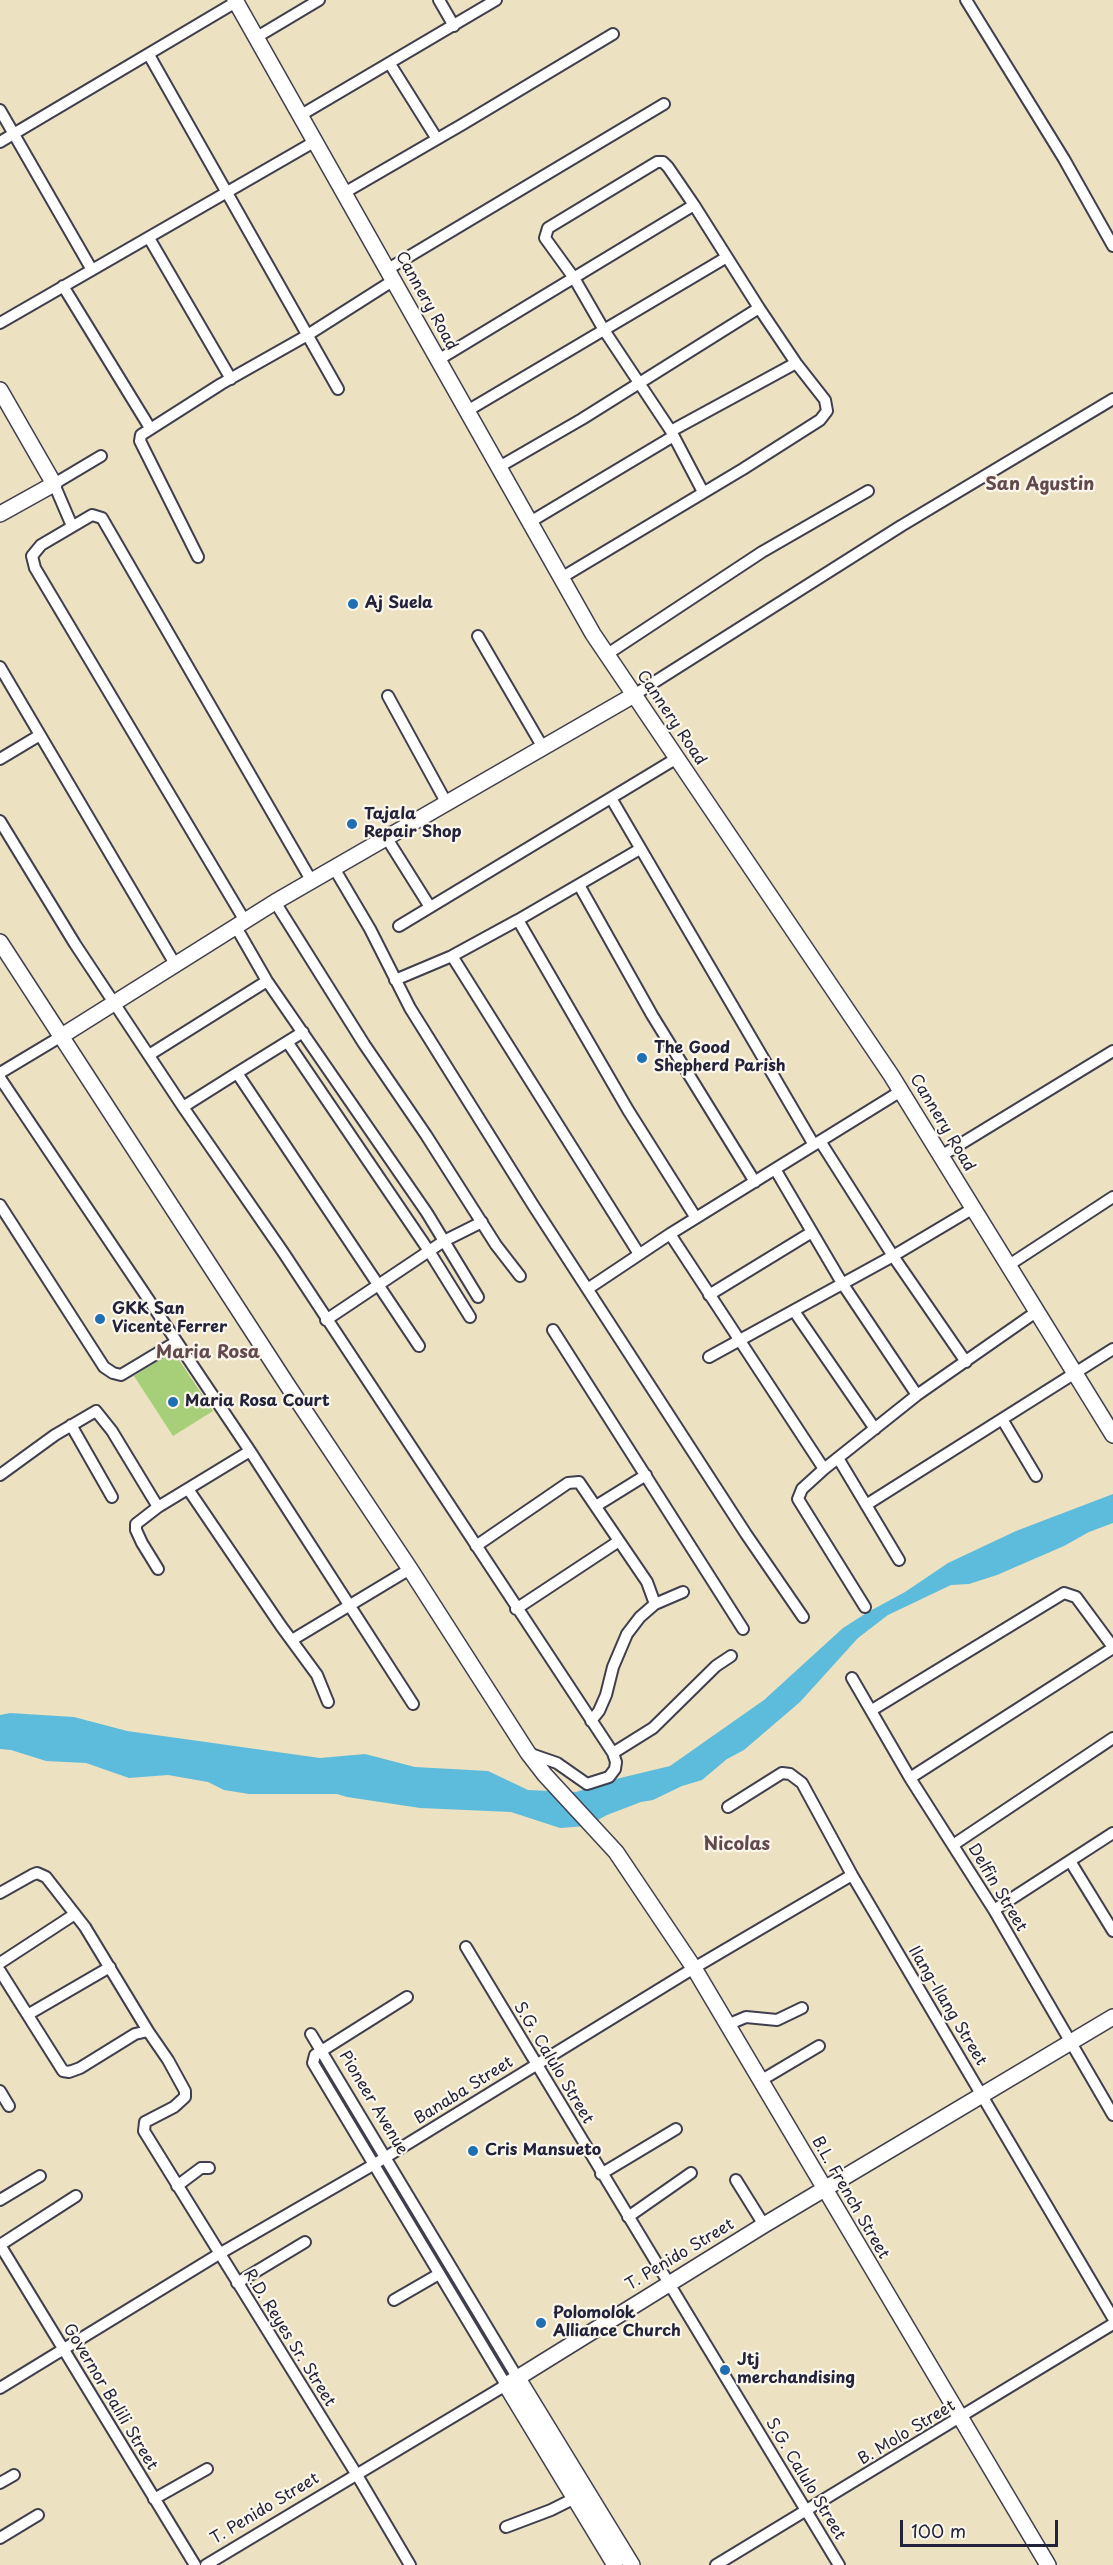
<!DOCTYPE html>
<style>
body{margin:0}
#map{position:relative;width:1113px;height:2565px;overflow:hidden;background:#ece2c1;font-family:"Playpen Sans",sans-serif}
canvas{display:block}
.scale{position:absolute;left:900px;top:2520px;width:158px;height:27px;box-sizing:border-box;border:3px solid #22223b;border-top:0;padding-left:8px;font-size:18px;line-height:21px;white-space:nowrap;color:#22223b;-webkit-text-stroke:4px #fbf7ec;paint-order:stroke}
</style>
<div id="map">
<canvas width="1113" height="2565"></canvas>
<div class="scale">100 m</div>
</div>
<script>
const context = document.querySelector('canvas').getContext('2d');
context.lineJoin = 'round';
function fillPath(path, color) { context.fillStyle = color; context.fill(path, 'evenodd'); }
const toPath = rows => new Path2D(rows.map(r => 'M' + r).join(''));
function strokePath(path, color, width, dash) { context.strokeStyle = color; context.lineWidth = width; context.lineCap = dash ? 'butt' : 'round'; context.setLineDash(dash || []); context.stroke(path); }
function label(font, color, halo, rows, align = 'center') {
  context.font = font + ' "Playpen Sans",sans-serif'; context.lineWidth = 4.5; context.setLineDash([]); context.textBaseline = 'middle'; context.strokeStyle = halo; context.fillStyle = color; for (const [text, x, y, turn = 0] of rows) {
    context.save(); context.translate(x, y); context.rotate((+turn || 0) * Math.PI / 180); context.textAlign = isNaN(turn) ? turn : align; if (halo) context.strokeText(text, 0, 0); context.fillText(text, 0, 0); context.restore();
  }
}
fillPath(toPath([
 [173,1351,213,1411,173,1436,134,1376]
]), '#a7ce79');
fillPath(toPath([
 [1113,1494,1113,1523,1089,1532,1064,1546,997,1575,969,1584,951,1585,888,1615,858,1638,800,1702,744,1750,727,1759,702,1780,682,1786,653,1800,641,1802,607,1815,587,1826,560,1828,511,1812,420,1808,347,1797,337,1794,249,1794,224,1790,208,1782,168,1775,129,1778,86,1763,46,1761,11,1750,0,1749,0,1715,10,1713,74,1717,127,1731,320,1758,365,1754,415,1767,488,1771,528,1790,576,1792,616,1779,670,1766,764,1700,843,1628,868,1612,905,1592,948,1563,1016,1531]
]), '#5dbcdc');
const street = toPath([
 [439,0,454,26],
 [966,0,1064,159,1113,246],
 [257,37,319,0],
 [149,55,338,389],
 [390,64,437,139],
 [0,110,92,270],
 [301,115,496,0],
 [0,142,236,2],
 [344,193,463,124,613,34],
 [694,205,668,167,663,162,657,162,548,228,545,238,574,278,604,330,671,431,703,492],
 [149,238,231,379],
 [388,269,664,104],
 [63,286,150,428],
 [0,323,314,142],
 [438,360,694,205,759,308,796,363,825,400,827,411,820,420,743,469,561,578],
 [467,411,727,257],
 [671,431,796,363],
 [499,467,582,419,759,308],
 [530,522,672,437],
 [72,526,54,484,101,456],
 [198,557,140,441,141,435,221,384,306,336,394,280],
 [478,636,542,746],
 [606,655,762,552,868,491],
 [0,667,175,964],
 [634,695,901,526,1113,399],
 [388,696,446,802],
 [0,759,40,735],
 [611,798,814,1145],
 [0,821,75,944,183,1107,283,1252,613,1753,616,1762,615,1769,609,1777,587,1784,557,1763,528,1753],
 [386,837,430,907],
 [334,868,370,929,410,1008,533,1205,746,1534,803,1617],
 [579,885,652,1015,755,1182],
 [275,902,364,1044,426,1135,496,1245,520,1276],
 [518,920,640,849],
 [245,921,35,568,32,556,41,545,92,515,102,518,311,880],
 [399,926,677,758],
 [236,927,267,981,427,1213,478,1297],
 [452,956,639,1254],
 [395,980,452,956,518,920,628,1110,696,1218],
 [288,1043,429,1251,470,1317],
 [149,1055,267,981],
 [0,1073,60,1037],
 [237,1073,303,1032],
 [0,1078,250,1451,413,1704],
 [183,1107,237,1073,419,1346],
 [820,1141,893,1256,966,1362],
 [941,1156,1113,1051],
 [775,1169,842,1283,917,1395],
 [0,1205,104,1367,113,1373,121,1375,176,1342],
 [670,1234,824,1469,917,1395,1036,1312],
 [1009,1265,1113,1197],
 [589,1288,670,1234,901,1091],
 [709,1295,812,1232],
 [794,1311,875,1429],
 [326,1320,444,1241,482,1222],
 [553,1330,743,1629],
 [709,1357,893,1256,972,1209],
 [1002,1419,1036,1476],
 [71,1425,112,1497],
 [838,1458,899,1560],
 [824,1469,802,1489,798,1499,865,1607],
 [0,1475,55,1435,96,1411,112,1431,158,1507],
 [188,1489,281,1626,317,1675,328,1702],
 [866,1505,1113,1349],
 [596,1506,646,1475],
 [476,1546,568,1483,579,1482,647,1582,655,1604,640,1617,627,1634,613,1667,606,1695,599,1711,591,1721],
 [158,1569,142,1543,136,1530,136,1524,158,1507,250,1451],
 [655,1604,683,1592],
 [516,1609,619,1541],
 [292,1640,410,1569],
 [852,1678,910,1778,994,1910,1113,2115],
 [872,1710,1064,1593,1076,1597,1113,1647],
 [613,1753,653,1728,716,1666,731,1656],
 [910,1778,1113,1648],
 [728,1807,782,1773,790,1774,802,1783,852,1875,1113,2318],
 [953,1845,1113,1738],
 [1070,1861,1113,1931],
 [0,1893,32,1875,37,1873,46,1877,85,1927,148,2031,168,2060,185,2091,185,2097,174,2107,145,2122,144,2131,357,2475,410,2565],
 [994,1910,1113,1833],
 [466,1947,839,2565],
 [0,1963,75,1914],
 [0,1971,63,2071,69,2072,80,2068,135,2034,148,2031],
 [29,2014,110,1967],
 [727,2025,746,2017,777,2020,802,2008],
 [311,2034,517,2377],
 [760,2081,819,2046],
 [0,2091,9,2106],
 [601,2174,676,2129],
 [736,2180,764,2225],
 [177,2186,201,2168,209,2168],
 [0,2200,40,2176],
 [628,2217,691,2173],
 [0,2245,195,2565],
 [0,2245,76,2196],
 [237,2283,305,2242],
 [394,2300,439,2274],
 [0,2388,219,2254,373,2165,694,1968,852,1875],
 [0,2483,14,2475],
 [154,2499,207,2469],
 [506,2527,551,2510,579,2496],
 [0,2538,38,2515],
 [206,2565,506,2385,313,2063,315,2055,407,1997],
 [716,2565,1113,2324]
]);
const secondary = toPath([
 [235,0,593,634,891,1075,1113,1435],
 [0,390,54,484,0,514],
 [0,942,288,1386,410,1569,528,1753,545,1775,616,1852,694,1968,1048,2565],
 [60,1037,275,902,634,695],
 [517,2377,632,2565],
 [615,2565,506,2385,764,2225,1113,2017]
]);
strokePath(street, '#403f4f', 14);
strokePath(secondary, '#403f4f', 18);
strokePath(street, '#fff', 10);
strokePath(secondary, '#fff', 15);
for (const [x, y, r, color] of [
 [353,604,6,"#1f6fb2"],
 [352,824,6,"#1f6fb2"],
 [642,1058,6,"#1f6fb2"],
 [100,1319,6,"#1f6fb2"],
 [173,1402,6,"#1f6fb2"],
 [473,2151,6,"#1f6fb2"],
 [541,2323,6,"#1f6fb2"],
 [725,2370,6,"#1f6fb2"]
]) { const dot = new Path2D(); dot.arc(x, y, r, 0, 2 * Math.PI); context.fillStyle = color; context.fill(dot); strokePath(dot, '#fbf7ec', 2); }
label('16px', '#22223b', '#fbf7ec', [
 ["Cannery Road",426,301,61],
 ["Cannery Road",671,718,56],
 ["Cannery Road",942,1123,59],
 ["Delfin Street",997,1888,59],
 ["Ilang-Ilang Street",947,2006,59],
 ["S.G. Calulo Street",553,2063,59],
 ["Banaba Street",464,2091,-32],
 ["Pioneer Avenue",373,2103,59],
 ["B.L. French Street",850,2198,60],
 ["T. Penido Street",680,2255,-31],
 ["R.D. Reyes Sr. Street",289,2338,58],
 ["Governor Balili Street",110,2397,59],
 ["B. Molo Street",907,2433,-31],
 ["S.G. Calulo Street",805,2479,59],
 ["T. Penido Street",265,2509,-31]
]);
label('bold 16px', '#22223b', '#fbf7ec', [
 ["Aj Suela",365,604],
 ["Tajala",364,815],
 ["Repair Shop",364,833],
 ["The Good",654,1049],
 ["Shepherd Parish",654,1067],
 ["GKK San",112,1310],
 ["Vicente Ferrer",112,1328],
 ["Maria Rosa Court",185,1402],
 ["Cris Mansueto",485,2151],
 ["Polomolok",553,2314],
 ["Alliance Church",553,2332],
 ["Jtj",737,2361],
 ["merchandising",737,2379]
], 'left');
label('bold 18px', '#63494e', '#fbf7ec', [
 ["San Agustin",1040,485],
 ["Maria Rosa",208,1353],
 ["Nicolas",737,1845]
]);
</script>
